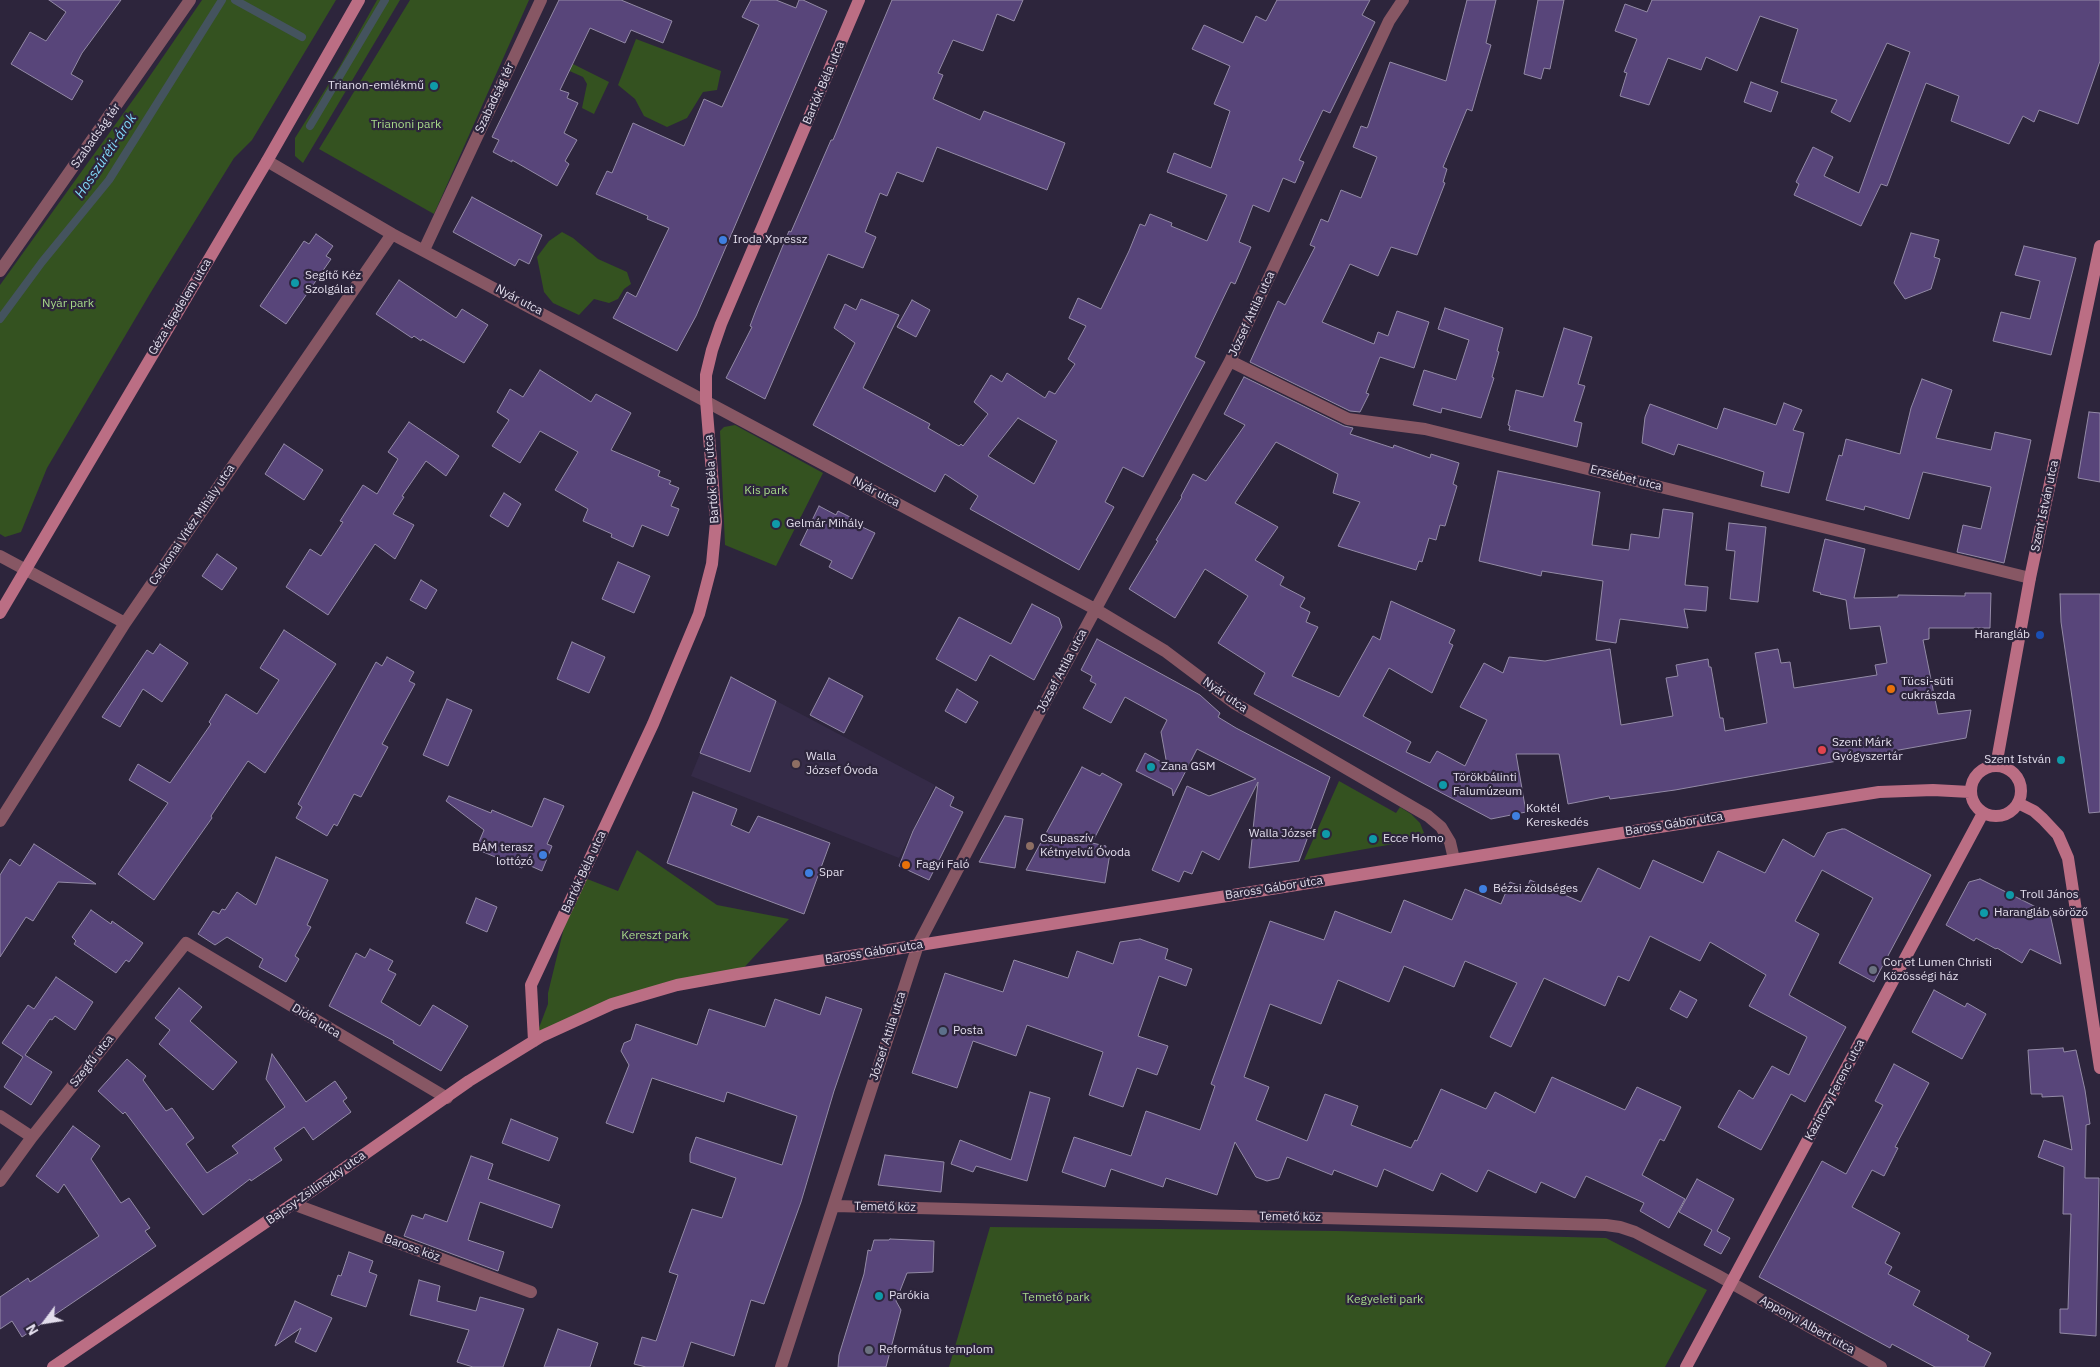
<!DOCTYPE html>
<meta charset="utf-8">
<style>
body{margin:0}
#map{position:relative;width:2100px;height:1367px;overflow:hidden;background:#2d253c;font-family:"IBM Plex Sans",sans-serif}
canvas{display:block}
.north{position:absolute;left:20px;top:1297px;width:50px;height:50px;-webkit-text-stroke:4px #2d253c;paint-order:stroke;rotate:239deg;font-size:14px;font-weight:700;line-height:20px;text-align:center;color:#e2ddec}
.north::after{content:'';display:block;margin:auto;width:18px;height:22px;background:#e2ddec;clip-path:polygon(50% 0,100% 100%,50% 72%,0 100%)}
</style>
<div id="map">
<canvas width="2100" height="1367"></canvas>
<div class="north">N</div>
</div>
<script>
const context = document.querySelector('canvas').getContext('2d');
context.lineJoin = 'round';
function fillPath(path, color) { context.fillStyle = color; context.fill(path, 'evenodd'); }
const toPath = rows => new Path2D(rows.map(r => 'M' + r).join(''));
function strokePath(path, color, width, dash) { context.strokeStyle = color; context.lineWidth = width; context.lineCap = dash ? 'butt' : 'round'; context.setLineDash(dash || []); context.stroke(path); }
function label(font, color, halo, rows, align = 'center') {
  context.font = font + ' "IBM Plex Sans",sans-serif'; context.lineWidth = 4.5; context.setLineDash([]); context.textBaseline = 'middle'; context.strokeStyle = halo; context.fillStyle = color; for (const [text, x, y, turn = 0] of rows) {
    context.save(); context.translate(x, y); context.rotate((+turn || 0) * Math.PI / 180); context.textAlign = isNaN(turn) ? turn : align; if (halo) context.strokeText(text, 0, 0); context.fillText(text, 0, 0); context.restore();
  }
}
fillPath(toPath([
 [731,677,935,785,899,858,691,776]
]), '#352b48');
fillPath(toPath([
 [202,0,336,0,252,140,234,158,151,292,47,468,21,532,5,537,0,534,0,285,143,86],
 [377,0,400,0,303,163,295,156,295,138,340,66],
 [410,0,529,0,434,214,319,149],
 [636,39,721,71,717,90,703,92,687,118,667,127,644,116,635,99,618,85],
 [537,46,609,82,594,114,582,108,587,84,583,77,536,56],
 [562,232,573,238,598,259,627,272,631,284,624,289,618,299,609,303,594,299,579,315,553,303,544,292,537,257,549,241],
 [735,425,823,473,776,566,725,545,720,431,724,427],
 [1339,781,1396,813,1400,807,1411,814,1420,823,1424,833,1399,843,1304,860],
 [637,850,717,905,789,919,738,974,582,1016,534,1041,548,1004,548,993,571,899,582,877,618,891],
 [990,1227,1337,1231,1606,1238,1707,1290,1665,1367,949,1367]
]), '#345220');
strokePath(toPath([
 [235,0,302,37],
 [310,126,385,0],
 [0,319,42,262,109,180,222,0]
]), '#44535e', 8);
const building = toPath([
 [49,0,121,0,82,53,71,74,83,81,72,100,11,64,30,32,46,41,66,12,49,0],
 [559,0,621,0,672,21,663,43,631,30,625,43,590,28,560,90,569,93,567,98,578,103,564,133,577,140,565,161,569,164,557,186,512,160,512,162,493,152,499,140,492,137,559,0],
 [751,0,776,0,796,8,799,0,803,0,827,11,719,263,696,316,677,351,613,318,627,292,636,297,669,228,647,219,648,216,596,194,607,171,612,173,633,123,684,146,704,99,722,107,759,25,742,17,751,0],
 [892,0,1023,0,1014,21,997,14,983,51,953,40,938,73,943,75,933,99,980,120,984,111,1065,143,1047,190,937,147,923,182,897,172,887,196,880,193,865,232,876,237,863,268,828,254,765,399,726,378,752,327,750,326,756,310,789,231,791,232,831,140,833,140,892,0],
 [1277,0,1370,0,1362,15,1375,22,1330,113,1323,110,1299,160,1304,162,1295,183,1283,178,1269,212,1253,205,1239,242,1251,247,1235,284,1231,282,1195,357,1205,362,1143,477,1123,467,1105,502,1114,507,1079,570,970,509,978,496,945,474,935,492,813,425,855,343,834,328,845,304,856,310,861,299,899,315,863,388,930,424,928,428,959,446,961,444,963,446,988,414,974,402,991,375,1002,382,1007,373,1045,398,1049,391,1055,394,1075,364,1068,359,1086,326,1069,318,1078,298,1101,309,1129,251,1140,224,1145,226,1150,214,1172,223,1171,226,1207,241,1227,195,1167,172,1174,153,1211,168,1230,111,1214,104,1230,66,1192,49,1204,25,1243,43,1256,16,1266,21,1277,0],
 [1018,418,1057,441,1034,484,988,456,1018,418],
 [1467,0,1496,0,1486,43,1491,45,1472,111,1467,109,1443,167,1447,169,1443,182,1445,183,1417,255,1391,247,1378,276,1350,264,1322,322,1374,344,1378,332,1388,336,1397,311,1429,322,1414,368,1380,357,1366,393,1369,394,1360,412,1350,411,1250,362,1278,301,1285,305,1315,247,1310,245,1321,219,1328,222,1341,190,1361,198,1377,157,1353,147,1361,126,1367,128,1368,126,1390,62,1446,81,1467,0],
 [1538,0,1564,0,1550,69,1544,68,1541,79,1524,74,1538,0],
 [1652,0,2100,0,2100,61,2078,124,2039,110,2034,122,2023,116,2009,144,1951,121,1959,96,1926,83,1887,186,1881,184,1861,226,1794,195,1799,184,1796,182,1813,147,1833,157,1824,176,1859,193,1910,52,1887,43,1850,122,1831,112,1837,100,1781,82,1798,29,1760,16,1737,71,1706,57,1701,70,1668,58,1649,105,1620,96,1627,73,1624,72,1637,39,1615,31,1625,4,1647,12,1652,0],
 [1751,82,1778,92,1771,112,1744,102,1751,82],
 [472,197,542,235,529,264,519,259,515,266,453,232,472,197],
 [1911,233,1939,240,1934,257,1940,259,1931,289,1905,299,1894,283,1911,233],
 [316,234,333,246,326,256,331,259,286,324,260,306,304,241,309,244,316,234],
 [2024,246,2076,258,2051,355,1993,341,2001,312,2030,319,2040,281,2015,275,2024,246],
 [399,280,456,318,462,309,488,325,464,363,422,339,421,341,414,336,412,338,376,314,399,280],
 [912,300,930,310,916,337,897,327,912,300],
 [1445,308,1503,328,1497,351,1499,352,1492,377,1494,378,1481,418,1442,408,1441,413,1413,405,1424,370,1456,380,1469,340,1438,329,1445,308],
 [1564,328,1592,337,1578,384,1585,386,1574,421,1582,423,1577,447,1509,430,1510,426,1508,425,1516,390,1543,397,1564,328],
 [540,370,591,402,596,394,631,413,611,450,660,471,658,476,671,481,669,484,679,488,671,506,679,509,668,536,642,525,633,547,611,537,612,534,583,521,588,509,555,490,578,452,540,431,520,463,492,446,509,420,497,412,510,389,523,397,540,370],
 [1244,377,1344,426,1353,428,1350,434,1393,448,1394,445,1430,458,1431,454,1459,463,1453,484,1457,486,1445,526,1440,525,1436,540,1429,538,1422,562,1419,561,1416,570,1338,546,1360,502,1333,493,1338,474,1276,442,1235,503,1278,527,1255,560,1284,577,1280,585,1305,598,1300,607,1310,612,1306,622,1318,627,1292,676,1339,697,1373,636,1380,640,1391,601,1455,630,1449,643,1453,645,1432,693,1389,668,1363,716,1411,742,1406,752,1430,763,1437,751,1465,766,1487,720,1460,707,1484,663,1503,673,1509,657,1545,661,1610,649,1621,725,1673,716,1666,678,1678,676,1676,665,1708,659,1709,667,1711,667,1720,718,1723,718,1725,731,1767,723,1755,653,1778,649,1781,663,1790,662,1794,688,1877,675,1875,665,1887,663,1880,626,1850,629,1846,600,1820,594,1821,593,1813,591,1825,539,1865,549,1854,598,1898,597,1898,595,1965,596,1965,593,1991,593,1990,628,1929,628,1929,639,1923,640,1938,714,1971,710,1966,738,1675,790,1610,799,1609,796,1568,804,1559,754,1516,754,1526,812,1491,819,1254,694,1265,673,1218,643,1248,596,1205,569,1175,618,1129,589,1158,541,1156,540,1182,497,1181,496,1193,474,1206,481,1245,425,1224,414,1244,377],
 [1922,379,1952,390,1936,438,1991,450,1995,432,2031,440,2004,563,1957,552,1963,525,1981,529,1991,487,1923,472,1909,519,1865,506,1864,510,1826,500,1839,455,1842,456,1846,439,1900,454,1911,408,1922,379],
 [1784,403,1802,410,1793,430,1804,433,1789,493,1761,486,1764,472,1678,444,1674,455,1642,443,1645,417,1650,404,1717,429,1724,408,1776,425,1784,403],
 [2089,412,2100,413,2100,482,2078,478,2089,412],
 [409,422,459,456,446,476,426,461,402,496,404,497,393,514,414,525,395,559,375,544,328,615,286,587,310,549,321,556,343,522,340,521,363,485,377,494,398,459,388,452,409,422],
 [284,444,323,470,304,500,265,474,284,444],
 [1498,471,1600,492,1592,545,1629,550,1631,534,1659,538,1663,509,1693,513,1685,585,1708,587,1706,611,1684,609,1688,628,1620,619,1616,643,1596,640,1603,581,1542,571,1541,576,1479,561,1498,471],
 [504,493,521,504,508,527,490,516,504,493],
 [819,506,836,515,838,511,858,521,856,524,875,533,852,579,829,567,832,561,800,545,819,506],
 [1729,523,1766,527,1758,602,1730,599,1735,551,1726,550,1729,523],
 [217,554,237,568,222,590,202,576,217,554],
 [618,562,650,576,634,613,602,599,618,562],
 [421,580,437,590,426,609,410,600,421,580],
 [2060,594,2100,594,2100,812,2089,813,2061,622,2060,594],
 [1032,604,1059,618,1062,627,1034,680,990,655,976,681,936,659,959,617,1011,644,1032,604],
 [284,630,336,664,265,773,248,761,211,816,212,818,154,900,118,874,168,803,129,780,138,764,170,783,211,724,209,722,226,694,257,714,279,680,260,668,284,630],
 [1097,639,1200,695,1220,713,1218,717,1236,728,1330,777,1299,861,1249,868,1258,782,1219,860,1202,851,1192,874,1184,871,1179,882,1152,870,1187,786,1209,796,1256,779,1197,749,1173,796,1172,789,1136,771,1145,753,1167,765,1161,732,1167,720,1125,697,1111,723,1083,708,1096,684,1090,681,1092,676,1081,670,1097,639],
 [572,642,605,657,589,693,557,679,572,642],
 [160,644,188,663,162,702,143,689,120,727,102,717,147,650,153,654,160,644],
 [387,657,414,672,409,681,415,684,382,744,388,747,361,797,354,794,337,826,334,824,327,836,296,818,302,807,298,804,376,662,382,666,387,657],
 [731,677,776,701,750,772,700,753,731,677],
 [829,678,863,696,844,733,810,715,829,678],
 [957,689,978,702,966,723,945,711,957,689],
 [447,699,472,710,448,766,423,755,447,699],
 [1082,767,1100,776,1102,773,1122,784,1092,843,1106,846,1105,852,1110,853,1105,883,1026,870,1082,767],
 [936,787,954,797,950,806,963,812,929,880,899,866,913,831,936,787],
 [693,792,737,809,731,825,749,833,758,816,830,843,804,914,667,863,693,792],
 [449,796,491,813,492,810,532,827,544,798,564,806,547,844,552,846,542,871,524,863,522,868,476,849,484,830,446,801,449,796],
 [1005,816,1023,819,1015,868,979,862,1005,816],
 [1842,829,1845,829,1931,875,1874,982,1839,963,1873,898,1822,870,1795,921,1819,934,1789,995,1846,1027,1805,1102,1791,1094,1761,1150,1718,1127,1739,1090,1753,1099,1772,1066,1789,1075,1807,1037,1749,1006,1766,975,1710,942,1700,961,1650,936,1629,981,1618,976,1605,1006,1544,978,1511,1047,1490,1037,1517,983,1465,961,1454,987,1404,966,1389,1002,1338,980,1321,1024,1270,1004,1244,1077,1269,1087,1256,1120,1307,1141,1325,1094,1358,1106,1351,1125,1411,1148,1415,1140,1417,1141,1441,1089,1486,1109,1495,1092,1535,1113,1552,1077,1625,1110,1637,1087,1681,1107,1664,1141,1660,1139,1642,1175,1685,1199,1669,1228,1640,1211,1644,1203,1586,1176,1575,1198,1541,1182,1536,1193,1488,1170,1477,1192,1441,1173,1433,1191,1384,1169,1377,1187,1334,1170,1332,1175,1287,1157,1279,1178,1267,1181,1256,1177,1235,1142,1217,1195,1166,1178,1163,1187,1111,1169,1105,1187,1062,1172,1074,1137,1131,1156,1146,1111,1200,1130,1215,1086,1211,1084,1270,921,1324,940,1335,911,1391,933,1404,900,1452,920,1465,889,1501,904,1510,882,1527,889,1530,880,1581,902,1598,868,1640,889,1653,860,1703,883,1718,851,1765,873,1783,839,1814,857,1827,833,1842,829],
 [34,844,96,884,58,882,33,921,26,917,0,957,0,875,10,859,20,866,34,844],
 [276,857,328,880,307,925,311,927,295,956,299,959,286,982,259,967,263,959,227,937,215,945,198,934,213,911,219,914,222,909,225,910,237,892,256,905,276,857],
 [1980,879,2050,914,2061,964,2030,949,2022,963,1997,948,1996,949,1976,938,1974,941,1946,925,1969,882,1980,879],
 [476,898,497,907,487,932,466,923,476,898],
 [91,910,111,924,112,921,143,943,129,962,126,960,116,973,74,944,76,941,72,937,91,910],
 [1140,939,1168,949,1165,959,1192,969,1186,986,1159,976,1138,1036,1168,1046,1157,1075,1137,1068,1123,1107,1089,1095,1103,1052,1027,1025,1016,1056,973,1041,957,1088,912,1073,945,973,1003,992,1014,960,1068,978,1077,951,1113,964,1120,942,1140,939],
 [370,949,393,961,388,970,396,974,381,1002,420,1026,433,1005,468,1026,441,1071,393,1043,394,1041,329,1006,356,953,365,958,370,949],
 [56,977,93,1002,75,1030,55,1016,52,1020,50,1019,25,1055,52,1072,31,1105,4,1087,23,1057,2,1043,28,1005,34,1009,56,977],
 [179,988,202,1007,190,1021,237,1062,213,1090,159,1044,170,1030,155,1018,179,988],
 [1934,990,1965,1007,1967,1003,1986,1014,1962,1059,1912,1032,1934,990],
 [1680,991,1697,1000,1687,1018,1670,1009,1680,991],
 [826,997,862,1009,834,1091,801,1202,764,1304,751,1300,734,1356,691,1342,683,1367,646,1367,634,1364,642,1337,656,1341,678,1275,669,1272,692,1209,722,1218,736,1178,690,1162,690,1154,696,1137,782,1165,797,1116,727,1092,724,1102,652,1078,633,1133,606,1123,629,1065,621,1051,624,1043,631,1040,636,1024,697,1045,709,1009,765,1027,775,999,820,1015,826,997],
 [2063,1048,2064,1052,2076,1050,2085,1090,2090,1124,2086,1125,2085,1178,2099,1178,2096,1336,2060,1333,2060,1309,2068,1309,2071,1214,2063,1214,2064,1167,2038,1157,2044,1140,2072,1150,2063,1096,2042,1097,2042,1094,2031,1094,2028,1050,2063,1048],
 [272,1054,306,1102,335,1081,347,1098,343,1101,351,1112,313,1140,304,1127,274,1148,282,1160,251,1181,250,1179,203,1215,125,1112,123,1114,98,1091,127,1059,146,1076,143,1080,166,1111,172,1108,194,1138,186,1144,207,1173,238,1153,232,1146,285,1107,266,1079,272,1054],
 [1894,1064,1929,1083,1895,1147,1898,1148,1884,1176,1872,1170,1852,1207,1900,1233,1885,1263,1892,1267,1888,1274,1920,1291,1913,1305,1969,1336,1967,1340,1991,1353,1984,1367,1935,1367,1892,1344,1890,1348,1759,1277,1822,1161,1846,1174,1883,1105,1875,1101,1894,1064],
 [1030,1092,1050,1098,1027,1181,976,1166,973,1172,951,1164,960,1140,1011,1160,1030,1092],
 [511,1119,558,1138,549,1161,502,1143,511,1119],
 [73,1126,100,1146,91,1159,121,1203,129,1198,150,1228,145,1231,156,1246,22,1337,12,1321,0,1329,0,1297,28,1278,30,1282,99,1236,64,1184,58,1193,36,1176,73,1126],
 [885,1155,944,1162,941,1192,878,1185,885,1155],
 [471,1156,493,1164,488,1179,560,1205,552,1228,480,1202,468,1240,504,1252,498,1271,404,1236,412,1215,423,1219,425,1214,447,1222,471,1156],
 [1697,1179,1734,1199,1717,1231,1730,1238,1721,1254,1704,1245,1712,1230,1679,1212,1697,1179],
 [890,1239,934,1241,933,1272,907,1273,896,1301,901,1310,886,1367,838,1367,839,1355,864,1274,868,1250,871,1251,874,1240,889,1240,890,1239],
 [349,1252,373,1261,369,1272,377,1275,366,1307,331,1295,338,1275,341,1276,349,1252],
 [419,1280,440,1286,437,1301,476,1311,480,1297,524,1309,503,1367,473,1367,457,1362,469,1330,410,1315,419,1280],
 [295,1301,332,1318,316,1352,295,1342,301,1328,275,1346,295,1301],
 [558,1329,598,1343,590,1367,544,1367,558,1329]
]);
fillPath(building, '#58457a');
strokePath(building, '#938aa6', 1);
strokePath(toPath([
 [267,161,392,234,1095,609,1165,651,1234,703,1428,816,1441,827,1450,842,1454,859],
 [424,250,541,0],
 [0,271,190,0],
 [1230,361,1348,419,1425,429,2030,578],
 [0,556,125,623],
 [0,821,125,623,392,234],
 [0,1116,32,1137],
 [0,1181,32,1137,186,943,447,1098],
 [293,1204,531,1292],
 [834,1206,1606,1225,1620,1227,1635,1232,1717,1275,1881,1367],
 [781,1367,918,945,1040,712,1230,361,1389,21,1403,0]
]), '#875764', 12);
strokePath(toPath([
 [0,613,267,161,359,0],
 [1996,766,2030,578,2100,246],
 '1971 791a25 25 0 1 1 50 0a25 25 0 1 1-50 0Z',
 [2018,803,2034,811,2043,819,2058,835,2068,858,2100,1068],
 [534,1041,531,985,653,724,699,614,712,564,716,522,706,400,706,375,712,350,721,324,859,0],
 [53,1367,319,1186,469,1081,542,1036,612,1004,677,985,738,974,1879,792,1933,790,1970,792],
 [1686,1367,1983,813]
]), '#bb6e84', 12);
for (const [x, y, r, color] of [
 [434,86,5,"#0f9aa8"],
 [723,240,5,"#3f7fe0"],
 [295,283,5,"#0f9aa8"],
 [776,524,5,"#0f9aa8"],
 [2040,635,5,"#1a4fb4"],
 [1891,689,5,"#e8710a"],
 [1822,750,5,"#e0444e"],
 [2061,760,5,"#0f9aa8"],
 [796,764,5,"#8d6e63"],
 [1151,767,5,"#0f9aa8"],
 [1443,785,5,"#0f9aa8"],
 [1516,816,5,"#3f7fe0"],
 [1326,834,5,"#0f9aa8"],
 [1373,839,5,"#0f9aa8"],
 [1030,846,5,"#8d6e63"],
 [543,855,5,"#3f7fe0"],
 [906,865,5,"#e8710a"],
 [809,873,5,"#3f7fe0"],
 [1483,889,5,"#3f7fe0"],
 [2010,895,5,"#0f9aa8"],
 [1984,913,5,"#0f9aa8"],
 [1873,970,5,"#6b7280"],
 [943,1031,5,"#5c6f8a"],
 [879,1296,5,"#0f9aa8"],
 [869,1350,5,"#6b7280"]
]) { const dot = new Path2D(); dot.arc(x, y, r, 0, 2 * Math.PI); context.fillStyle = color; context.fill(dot); strokePath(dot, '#2d253c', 2); }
label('12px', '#e2ddec', '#2d253c', [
 ["Bartók Béla utca",824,83,-67],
 ["Szabadság tér",495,98,-65],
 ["Szabadság tér",96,136,-55],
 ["Nyár utca",519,300,28],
 ["Géza fejedelem utca",180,307,-59],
 ["József Attila utca",1252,314,-65],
 ["Erzsébet utca",1626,478,14],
 ["Bartók Béla utca",712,479,-94],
 ["Nyár utca",876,492,28],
 ["Szent István utca",2045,506,-78],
 ["Csokonai Vitéz Mihály utca",192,525,-56],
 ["József Attila utca",1062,671,-62],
 ["Nyár utca",1225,695,35],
 ["Baross Gábor utca",1674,824,-9],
 ["Bartók Béla utca",584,872,-65],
 ["Baross Gábor utca",1274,888,-9],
 ["Baross Gábor utca",874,952,-9],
 ["Diófa utca",316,1021,31],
 ["József Attila utca",888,1036,-72],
 ["Szegfű utca",92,1061,-52],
 ["Kazinczy Ferenc utca",1835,1090,-62],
 ["Bajcsy-Zsilinszky utca",316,1188,-35],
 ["Temető köz",885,1207,1],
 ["Temető köz",1290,1217,1],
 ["Baross köz",412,1248,20],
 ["Apponyi Albert utca",1807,1325,29]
]);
label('12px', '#e2ddec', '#2d253c', [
 ["Trianon-emlékmű",424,86,"right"],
 ["Iroda Xpressz",733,240],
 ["Segítő Kéz",305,276],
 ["Szolgálat",305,290],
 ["Gelmár Mihály",786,524],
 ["Harangláb",2030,635,"right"],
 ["Tücsi-süti",1901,682],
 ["cukrászda",1901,696],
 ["Szent Márk",1832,743],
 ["Gyógyszertár",1832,757],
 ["Walla",806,757],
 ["József Óvoda",806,771],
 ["Szent István",2051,760,"right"],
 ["Zana GSM",1161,767],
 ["Törökbálinti",1453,778],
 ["Falumúzeum",1453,792],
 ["Koktél",1526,809],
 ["Kereskedés",1526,823],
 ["Walla József",1316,834,"right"],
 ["Csupaszív",1040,839],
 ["Kétnyelvű Óvoda",1040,853],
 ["Ecce Homo",1383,839],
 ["BÁM terasz",533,848,"right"],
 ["lottózó",533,862,"right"],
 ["Fagyi Faló",916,865],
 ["Spar",819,873],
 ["Bézsi zöldséges",1493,889],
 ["Troll János",2020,895],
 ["Harangláb söröző",1994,913],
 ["Cor et Lumen Christi",1883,963],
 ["Közösségi ház",1883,977],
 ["Posta",953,1031],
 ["Parókia",889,1296],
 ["Református templom",879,1350]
], 'left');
label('12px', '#a7d989', '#2d253c', [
 ["Trianoni park",406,125],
 ["Nyár park",68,304],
 ["Kis park",766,491],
 ["Kereszt park",655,936],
 ["Temető park",1056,1298],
 ["Kegyeleti park",1385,1300]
]);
label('italic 14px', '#81d8f8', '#2d253c', [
 ["Hosszúréti-árok",106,156,-56]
]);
</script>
